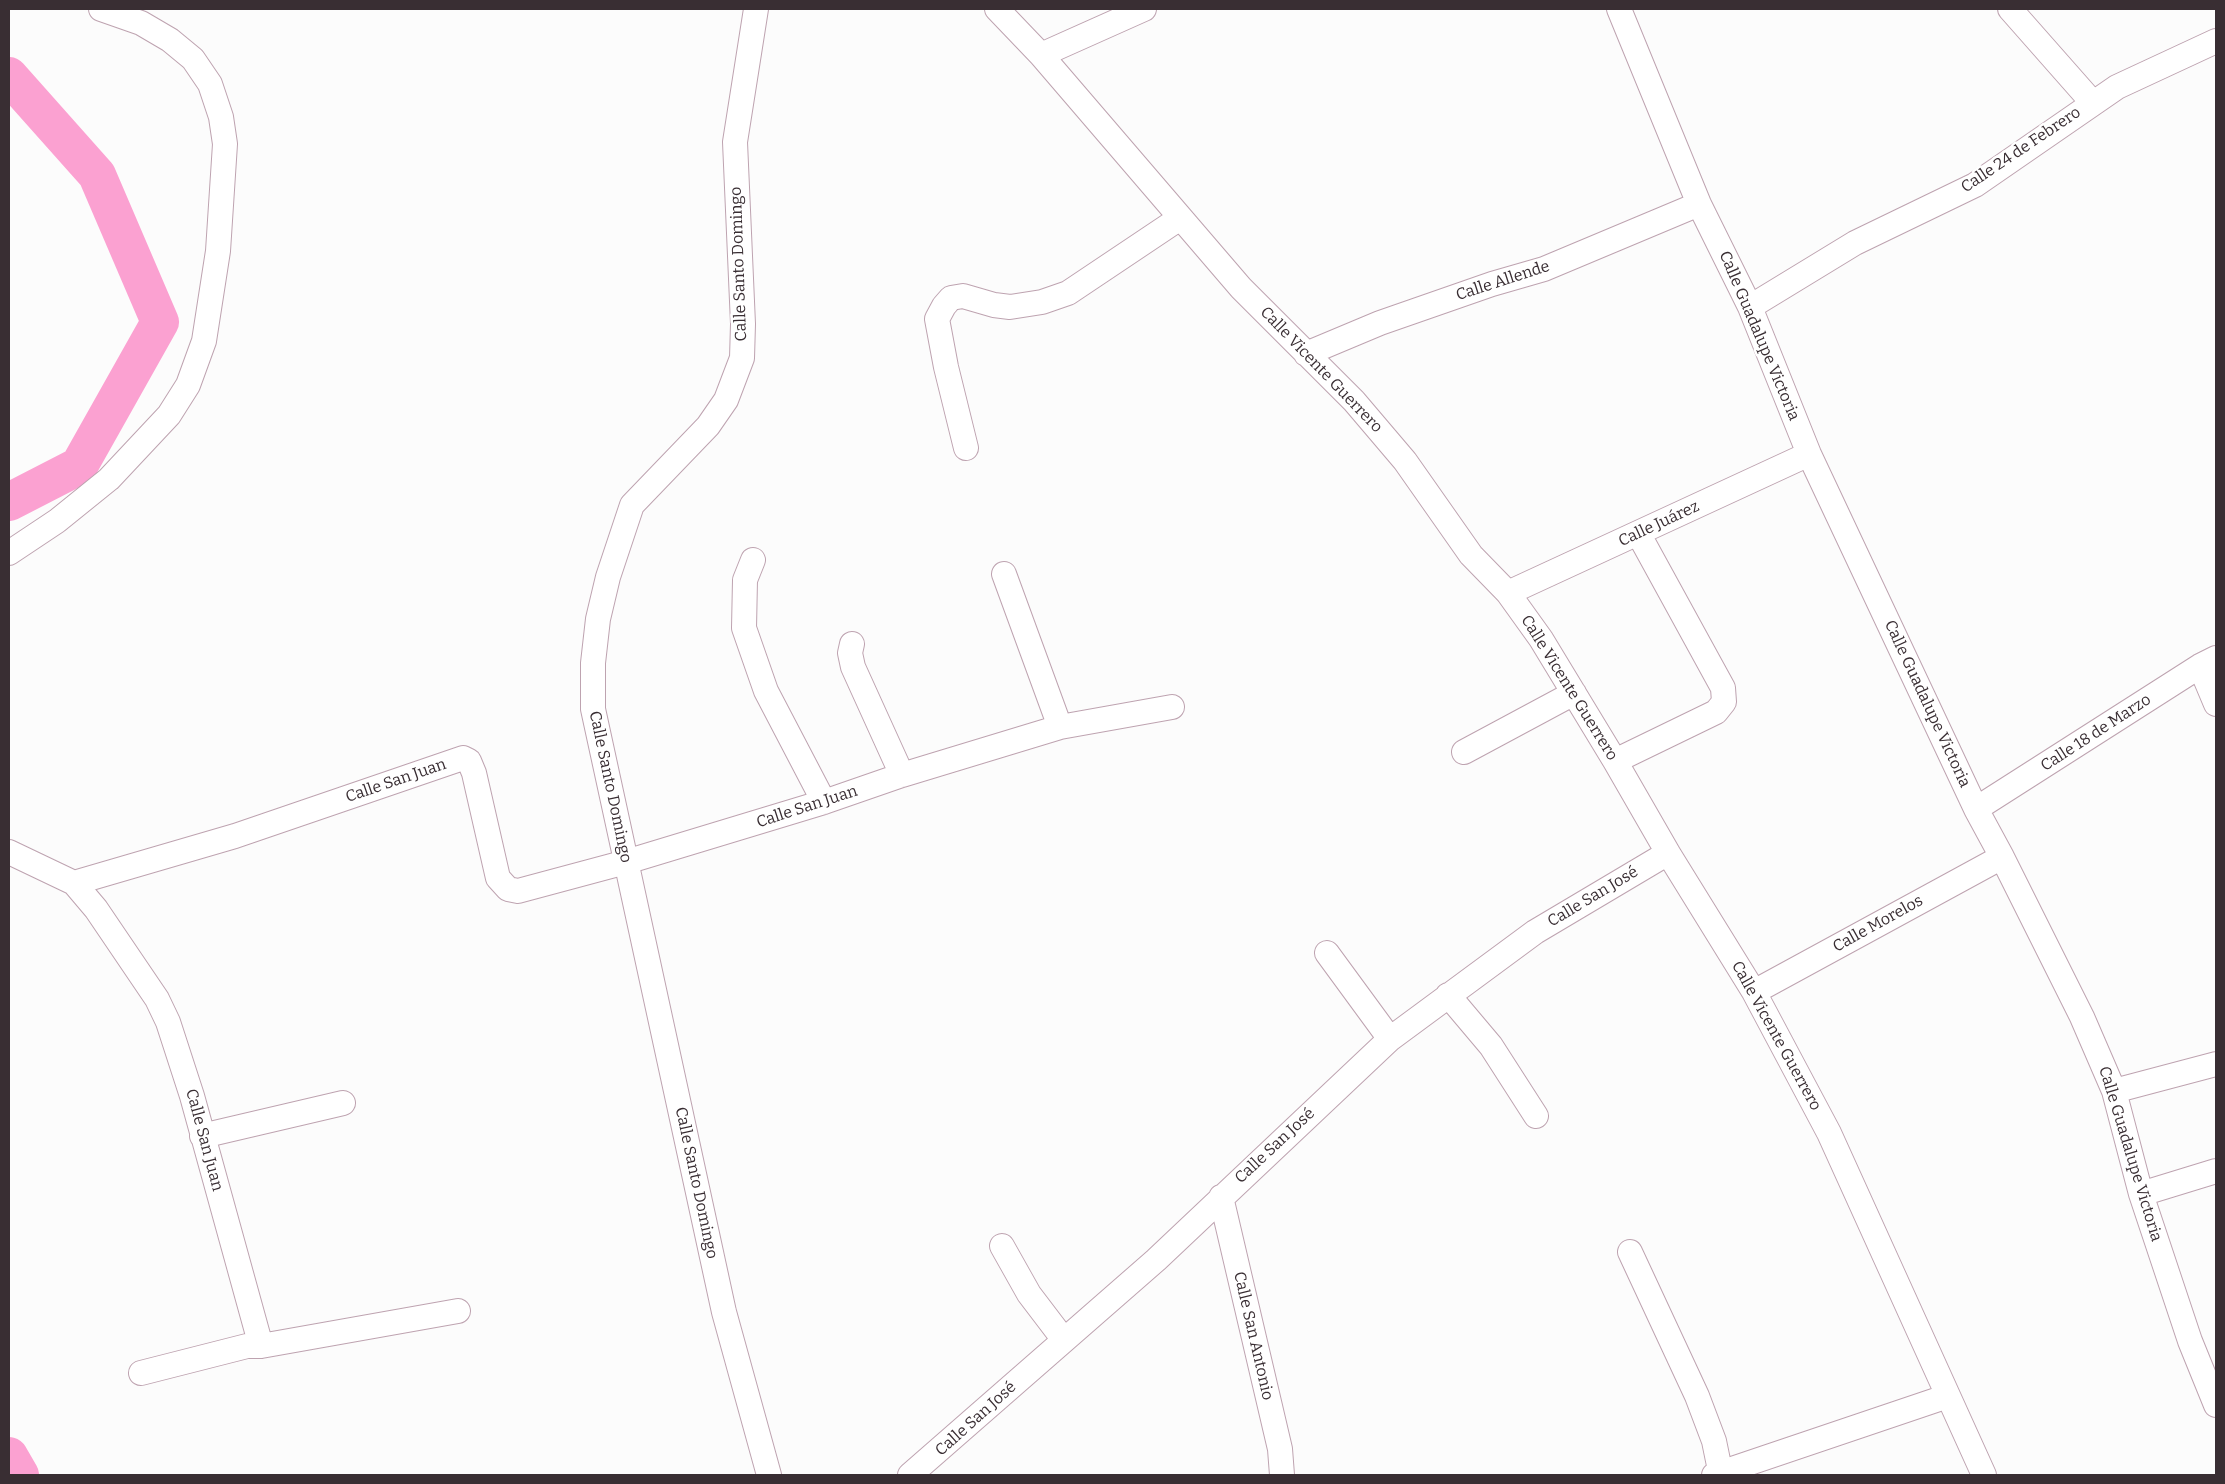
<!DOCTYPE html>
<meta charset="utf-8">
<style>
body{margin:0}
#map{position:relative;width:2225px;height:1484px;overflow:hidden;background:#fcfcfc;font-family:Bitter,serif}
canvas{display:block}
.frame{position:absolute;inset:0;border:10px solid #392e33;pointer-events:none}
</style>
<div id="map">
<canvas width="2225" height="1484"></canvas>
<div class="frame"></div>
</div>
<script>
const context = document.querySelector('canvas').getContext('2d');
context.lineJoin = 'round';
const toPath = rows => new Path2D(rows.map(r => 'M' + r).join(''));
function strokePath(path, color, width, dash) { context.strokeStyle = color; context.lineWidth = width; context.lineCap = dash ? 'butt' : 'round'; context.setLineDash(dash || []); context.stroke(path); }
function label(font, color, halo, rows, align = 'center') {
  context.font = font + ' Bitter,serif'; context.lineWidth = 5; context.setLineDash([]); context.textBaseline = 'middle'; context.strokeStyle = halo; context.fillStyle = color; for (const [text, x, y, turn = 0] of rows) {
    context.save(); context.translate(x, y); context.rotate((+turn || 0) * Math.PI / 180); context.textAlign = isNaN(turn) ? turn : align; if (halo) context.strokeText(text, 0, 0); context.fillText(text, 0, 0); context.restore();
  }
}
strokePath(toPath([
 [9,76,97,175,160,322,79,466,9,502],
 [9,1456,20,1475]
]), '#fba1d1', 38);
const minor = toPath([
 [756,9,735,142,743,324,742,358,726,400,708,426,632,505,608,577,598,619,593,663,593,709,724,1312,769,1475],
 [997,9,1041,55,1241,288,1354,401,1405,461,1471,555,1508,593,1541,639,1615,761,1668,853,1754,992,1829,1133,1984,1475],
 [1619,9,1699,204,1750,307,1809,454,1976,809,2002,857,2082,1017,2114,1091,2141,1194,2190,1341,2216,1405],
 [2010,9,2092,102],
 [1041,55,1144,9],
 [1750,307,1855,243,1975,185,2117,87,2216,41],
 [1306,354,1380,323,1492,284,1544,269,1699,204],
 [966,448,946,367,937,319,944,306,951,298,963,296,994,305,1010,307,1042,302,1068,293,1180,218],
 [9,553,57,521,109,479,169,415,188,385,204,341,218,251,225,144,221,117,210,84,193,59,170,40,141,23,101,9],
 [753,560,745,580,744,628,766,691,824,802],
 [1004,574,1060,727],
 [1508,593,1809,454],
 [852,644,850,653,853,667,902,775],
 [2200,666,2216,704],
 [1464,752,1574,693],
 [1615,761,1716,712,1724,702,1723,688,1638,533],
 [1976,809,2200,666,2216,658],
 [9,852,74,883,96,909,157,999,168,1022,192,1096,261,1346],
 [74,883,235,836,463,758,469,761,474,773,498,878,508,889,518,891,626,862,824,802,902,775,1060,727,1172,707],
 [1327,953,1390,1039],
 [1754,992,2002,857],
 [1448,995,1491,1046,1536,1116],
 [2114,1091,2216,1064],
 [202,1136,343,1103],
 [2141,1194,2216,1171],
 [1221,1197,1280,1449,1282,1475],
 [1002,1246,1029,1294,1064,1340],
 [1630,1252,1697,1396,1714,1441,1721,1475],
 [141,1373,247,1346,261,1346,458,1311],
 [910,1475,1156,1260,1390,1039,1535,932,1668,853],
 [1714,1475,1948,1396]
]);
strokePath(minor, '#bea3b0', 26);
strokePath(minor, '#fff', 24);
label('16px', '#392e33', '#fff', [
 ["Calle 24 de Febrero",2021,150,-34],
 ["Calle Santo Domingo",739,264,-92],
 ["Calle Allende",1503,281,-18],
 ["Calle Guadalupe Victoria",1759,336,67],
 ["Calle Vicente Guerrero",1321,370,46],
 ["Calle Juárez",1659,524,-25],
 ["Calle Vicente Guerrero",1569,688,58],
 ["Calle Guadalupe Victoria",1927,704,65],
 ["Calle 18 de Marzo",2096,733,-33],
 ["Calle San Juan",396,781,-19],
 ["Calle Santo Domingo",610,787,78],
 ["Calle San Juan",807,807,-18],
 ["Calle San José",1593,897,-31],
 ["Calle Morelos",1878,924,-29],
 ["Calle Vicente Guerrero",1776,1036,61],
 ["Calle San Juan",204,1140,75],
 ["Calle San José",1275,1146,-43],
 ["Calle Guadalupe Victoria",2130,1154,73],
 ["Calle Santo Domingo",696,1183,78],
 ["Calle San Antonio",1253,1336,77],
 ["Calle San José",976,1419,-42]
]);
</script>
